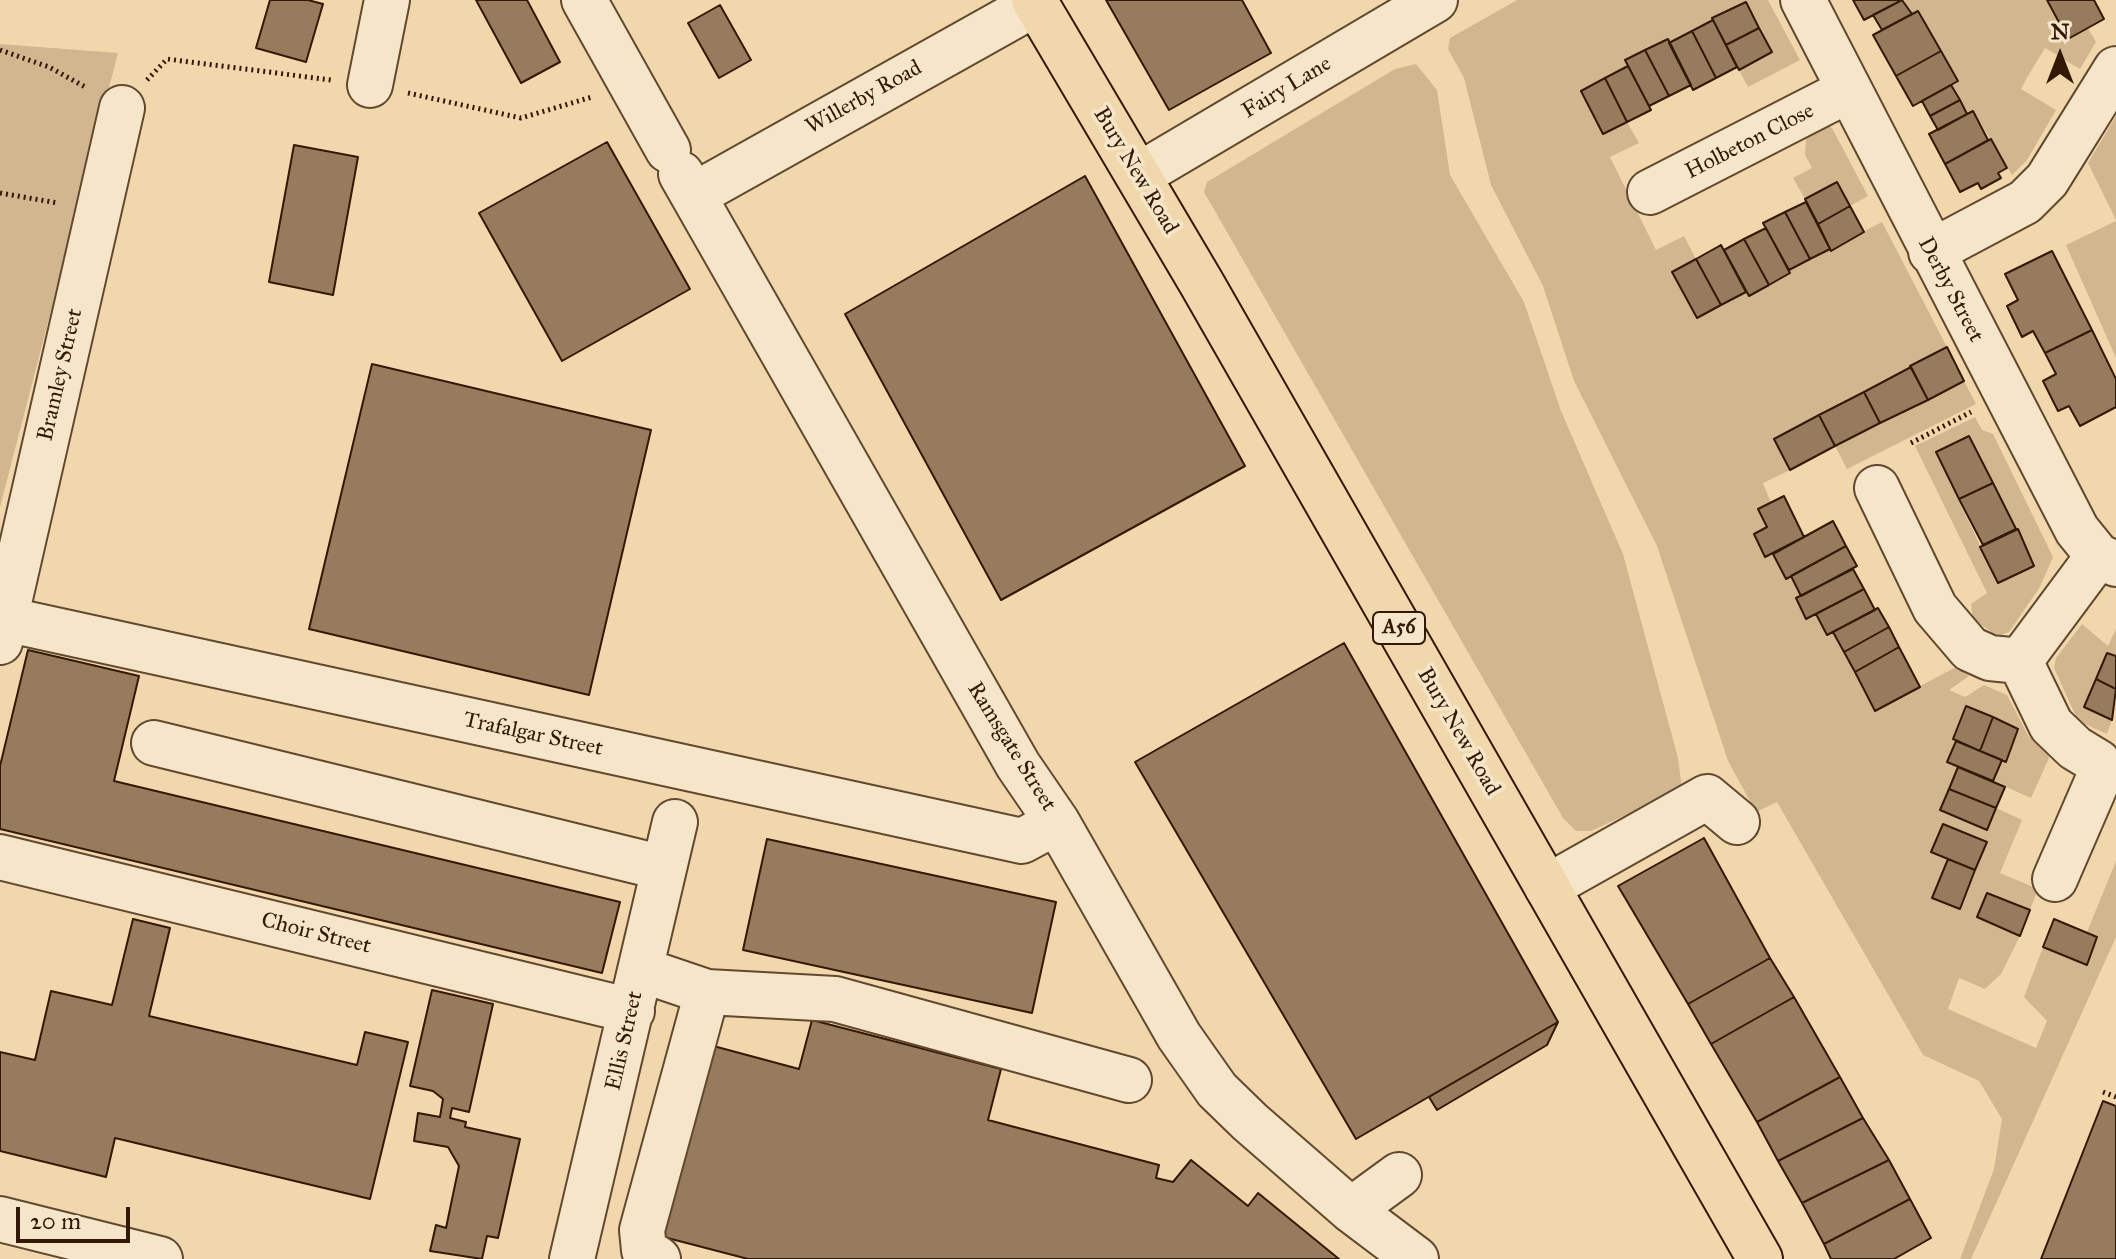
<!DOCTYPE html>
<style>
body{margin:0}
#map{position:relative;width:2116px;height:1259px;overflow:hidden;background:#f1d8ac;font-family:"IM FELL Great Primer",serif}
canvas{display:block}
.north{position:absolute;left:2020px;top:16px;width:80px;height:80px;-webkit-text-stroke:6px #f6e6c9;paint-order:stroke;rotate:0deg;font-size:22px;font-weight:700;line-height:32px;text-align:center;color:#341806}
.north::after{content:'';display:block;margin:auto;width:28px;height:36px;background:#341806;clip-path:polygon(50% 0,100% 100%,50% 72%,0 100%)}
.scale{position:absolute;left:16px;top:1207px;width:114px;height:36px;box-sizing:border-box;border:4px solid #341806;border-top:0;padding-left:10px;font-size:24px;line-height:28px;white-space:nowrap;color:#341806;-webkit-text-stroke:6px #f6e6c9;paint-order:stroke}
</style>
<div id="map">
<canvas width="2116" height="1259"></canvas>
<div class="north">N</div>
<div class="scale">20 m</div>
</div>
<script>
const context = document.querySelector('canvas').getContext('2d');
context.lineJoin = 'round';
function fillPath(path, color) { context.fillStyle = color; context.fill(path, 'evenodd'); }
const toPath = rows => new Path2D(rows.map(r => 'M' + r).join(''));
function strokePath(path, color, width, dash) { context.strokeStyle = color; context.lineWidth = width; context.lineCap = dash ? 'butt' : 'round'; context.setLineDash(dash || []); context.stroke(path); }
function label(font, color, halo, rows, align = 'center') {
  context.font = font + ' "IM FELL Great Primer",serif'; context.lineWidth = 7; context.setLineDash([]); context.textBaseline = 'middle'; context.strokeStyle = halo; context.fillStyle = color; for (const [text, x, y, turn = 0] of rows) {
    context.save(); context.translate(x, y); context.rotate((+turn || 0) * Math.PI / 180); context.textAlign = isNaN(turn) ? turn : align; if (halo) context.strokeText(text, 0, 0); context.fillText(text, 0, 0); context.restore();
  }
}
fillPath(toPath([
 [1517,0,1768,0,1800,60,1748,87,1739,70,1772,52,1745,2,1669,43,1626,61,1627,122,1639,143,1610,157,1656,250,1684,236,1696,259,1672,273,1697,318,1746,292,1749,296,1789,270,1882,222,1947,347,1774,439,1790,470,1763,483,1771,503,1758,509,1767,527,1754,534,1765,557,1773,554,1785,578,1791,576,1801,596,1796,599,1806,619,1816,614,1833,632,1875,710,1956,667,1969,676,1949,690,1965,697,1984,685,2007,695,2029,737,2045,748,2049,758,2031,798,1993,781,2002,760,2006,761,2018,729,1966,707,1947,762,1958,767,1940,810,1986,830,1996,808,2022,820,2000,873,2038,889,2030,910,1987,893,1977,917,2020,936,2001,974,1985,989,1959,978,1948,1009,2036,1048,2047,1021,2024,997,2043,947,2087,964,2097,937,2087,932,2116,861,2116,937,1971,1259,1960,1259,1994,1169,2002,1119,1979,1081,1923,1055,1777,802,1756,812,1728,761,1657,546,1574,381,1543,286,1491,185,1464,78,1448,49,1450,38],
 [1944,824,1987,842,1960,909,1933,897,1948,859,1931,851],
 [1904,0,2047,0,2068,39,2088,28,2096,42,2080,69,2045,48,2028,76,2021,89,2056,110,2027,160,2012,175,1973,111,1967,114,1951,85,1958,81,1918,11,1912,14],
 [0,44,118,53,0,507],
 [1416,64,1437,90,1450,175,1524,302,1561,411,1623,554,1678,758,1682,789,1591,831,1576,831,1563,818,1204,192,1207,182,1395,69],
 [2116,116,2116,220,2088,163],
 [1827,125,1832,128,1868,196,1850,206,1837,182,1805,199,1793,178,1812,168,1805,155,1806,138,1810,132],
 [2116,221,2116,358,2066,245],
 [1964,381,1976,404,1847,469,1835,446],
 [1975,417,1982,430,1993,434,2053,557,2040,587,2009,632,2001,635,1993,633,1973,619,1971,604,1987,593,1915,446],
 [1969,436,2034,566,1998,583,1936,453],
 [2082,624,2108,646,2116,629,2116,656,2107,653,2084,707,2112,720,2107,734,2078,721,2054,668,2056,658]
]), '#d1b790');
const building = toPath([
 [270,0,308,0,323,4,306,62,256,48,270,0],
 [476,0,527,0,560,62,521,83,476,0],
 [1106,0,1242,0,1271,53,1169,110,1106,0],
 [1853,0,1902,0,1864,20,1853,0],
 [1902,0,1912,14,1882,30,1873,15,1902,0],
 [2047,0,2094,0,2104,19,2068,39,2047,0],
 [1746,2,1759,28,1726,45,1712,18,1746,2],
 [720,5,751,60,719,78,688,23,720,5],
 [1918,11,1941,51,1896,76,1873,35,1918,11],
 [1713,20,1737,67,1716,78,1692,31,1713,20],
 [1759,28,1772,52,1739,70,1726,45,1759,28],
 [1692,31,1716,78,1693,90,1669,43,1692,31],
 [1668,39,1691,85,1669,96,1645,50,1668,39],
 [1645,50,1669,96,1649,106,1625,60,1645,50],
 [1941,51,1958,81,1913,106,1896,76,1941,51],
 [1628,66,1651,110,1627,122,1605,78,1628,66],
 [1605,78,1627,122,1603,134,1581,91,1605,78],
 [1951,85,1960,100,1930,116,1922,101,1951,85],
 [1960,100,1967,114,1938,130,1930,116,1960,100],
 [1973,111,1988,140,1945,164,1929,134,1973,111],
 [1991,139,2007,168,1998,173,2001,178,1981,189,1978,183,1960,192,1945,164,1991,139],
 [607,142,690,289,562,361,479,213,607,142],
 [294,145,358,157,333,295,269,282,294,145],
 [1085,176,1245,466,1001,600,845,314,1085,176],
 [1837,182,1850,206,1818,224,1805,199,1837,182],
 [1806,202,1830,249,1810,259,1785,212,1806,202],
 [1850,206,1864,232,1831,251,1818,224,1850,206],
 [1785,212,1810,259,1789,270,1763,223,1785,212],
 [1766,228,1790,273,1769,285,1744,239,1766,228],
 [1744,239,1769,285,1749,296,1724,250,1744,239],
 [1721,245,1746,292,1721,305,1696,259,1721,245],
 [2052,251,2092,330,2045,353,2033,331,2022,337,2007,306,2018,300,2005,274,2052,251],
 [1696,259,1721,305,1697,318,1672,272,1696,259],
 [2092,330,2116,379,2116,407,2080,426,2069,406,2058,411,2043,381,2056,374,2045,353,2092,330],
 [1947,347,1964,381,1928,400,1910,366,1947,347],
 [372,364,651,430,589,695,309,629,372,364],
 [1911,367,1928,400,1880,423,1864,392,1911,367],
 [1864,392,1880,423,1835,446,1819,415,1864,392],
 [1819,415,1835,446,1790,470,1774,439,1819,415],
 [1969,436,1993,483,1959,499,1936,452,1969,436],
 [1993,483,2016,529,1983,545,1959,499,1993,483],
 [1784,496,1804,537,1765,557,1754,534,1767,527,1758,509,1784,496],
 [1833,521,1846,546,1786,579,1773,554,1833,521],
 [2018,529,2034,566,1998,583,1980,547,2018,529],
 [1846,546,1857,566,1801,596,1791,576,1846,546],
 [1853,569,1864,589,1806,619,1796,598,1853,569],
 [1864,589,1875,610,1827,635,1816,614,1864,589],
 [1878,608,1889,627,1844,652,1833,632,1878,608],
 [1889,627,1899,647,1855,672,1844,652,1889,627],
 [1344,643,1558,1022,1356,1139,1135,762,1344,643],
 [1899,647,1920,687,1875,711,1855,672,1899,647],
 [28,650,139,676,114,781,620,902,602,973,0,829,0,766,28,650],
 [2107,653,2116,656,2116,689,2096,679,2107,653],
 [2096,679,2116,689,2112,720,2084,707,2096,679],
 [1966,706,1993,717,1980,751,1953,739,1966,706],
 [1993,717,2018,729,2006,762,1980,751,1993,717],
 [1956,741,2002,760,1993,781,1947,762,1956,741],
 [1958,767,2005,787,1996,808,1949,789,1958,767],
 [1949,789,1996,808,1987,830,1940,810,1949,789],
 [1943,824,1987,842,1975,870,1931,852,1943,824],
 [1704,838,1770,958,1688,1004,1618,886,1704,838],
 [767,839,1056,902,1032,1013,743,950,767,839],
 [1948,859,1975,870,1960,909,1932,898,1948,859],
 [1987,893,2030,910,2020,936,1977,917,1987,893],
 [133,919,170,928,149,1016,357,1065,365,1032,408,1042,370,1199,115,1138,106,1177,0,1151,0,1052,35,1060,51,991,112,1005,133,919],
 [2054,919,2097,937,2087,965,2043,947,2054,919],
 [1770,958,1794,997,1711,1044,1688,1004,1770,958],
 [432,990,493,1004,469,1112,452,1108,450,1118,466,1122,465,1127,520,1139,498,1238,487,1236,482,1259,430,1251,436,1225,446,1228,459,1166,448,1147,414,1141,418,1113,440,1117,443,1099,433,1091,410,1086,432,990],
 [1794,997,1840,1077,1757,1122,1711,1044,1794,997],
 [812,1020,1001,1069,988,1120,1159,1165,1156,1178,1173,1182,1191,1160,1248,1206,1258,1193,1339,1259,748,1259,656,1235,706,1044,799,1069,812,1020],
 [1558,1022,1547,1045,1437,1110,1429,1097,1558,1022],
 [1840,1077,1863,1118,1778,1161,1757,1122,1840,1077],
 [2103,1101,2116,1106,2116,1259,2041,1259,2103,1101],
 [1863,1118,1889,1160,1802,1203,1778,1161,1863,1118],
 [1889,1160,1910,1199,1824,1244,1802,1203,1889,1160],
 [1910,1199,1931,1238,1894,1259,1831,1259,1824,1244,1910,1199]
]);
fillPath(building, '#967c5c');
strokePath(building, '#341806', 2);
const minor = toPath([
 [584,0,668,150],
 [1803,0,2077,530,2098,556,2116,564],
 [370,85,387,0],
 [681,174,1018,765,1057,822,1179,1036,1217,1090,1250,1122,1351,1210,1416,1259],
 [1139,175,1435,0],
 [1650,192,1849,90],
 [694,195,1035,4],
 [1931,252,2025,202,2047,180,2116,69],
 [1877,488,1935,608,1970,649,1990,658,2020,661,2098,556],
 [5,619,1022,841,1057,822],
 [0,642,122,108],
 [2020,661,2051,725,2075,748,2098,762,2100,775,2055,879],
 [154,743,664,868],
 [0,857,632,1011],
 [1547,887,1707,797,1737,822],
 [642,970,707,992,835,999,1129,1080],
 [1351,1210,1399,1175],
 [0,1219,160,1259],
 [572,1259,675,822],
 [658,1259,644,1250,642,1230,707,992]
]);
const highway = toPath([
 [1034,0,1202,284,1760,1259]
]);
strokePath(minor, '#634830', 48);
strokePath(highway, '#341806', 48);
strokePath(toPath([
 [0,50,49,67,87,88],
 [147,80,167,59,331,80],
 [408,93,521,118,592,97],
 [0,193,58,203],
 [1911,443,1971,412],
 [2103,1092,2116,1097]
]), '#341806', 5, [2, 4]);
strokePath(minor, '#f6e6c9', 44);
strokePath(highway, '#f1d8ac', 44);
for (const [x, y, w] of [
 [1399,628,52]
]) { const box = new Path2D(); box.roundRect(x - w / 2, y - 16, w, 32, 6); context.fillStyle = '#f6e6c9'; context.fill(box); strokePath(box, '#341806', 2); }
label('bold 20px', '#341806', null, [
 ["A56",1399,628]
]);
label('22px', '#341806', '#f6e6c9', [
 ["Fairy Lane",1287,88,-31],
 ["Willerby Road",864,98,-29],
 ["Holbeton Close",1750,142,-27],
 ["Bury New Road",1135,171,59],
 ["Derby Street",1950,290,62],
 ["Bramley Street",61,375,-77],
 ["Bury New Road",1458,732,60],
 ["Trafalgar Street",533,735,12],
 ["Ramsgate Street",1011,747,58],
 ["Choir Street",316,934,14],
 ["Ellis Street",625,1041,-77]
]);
</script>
